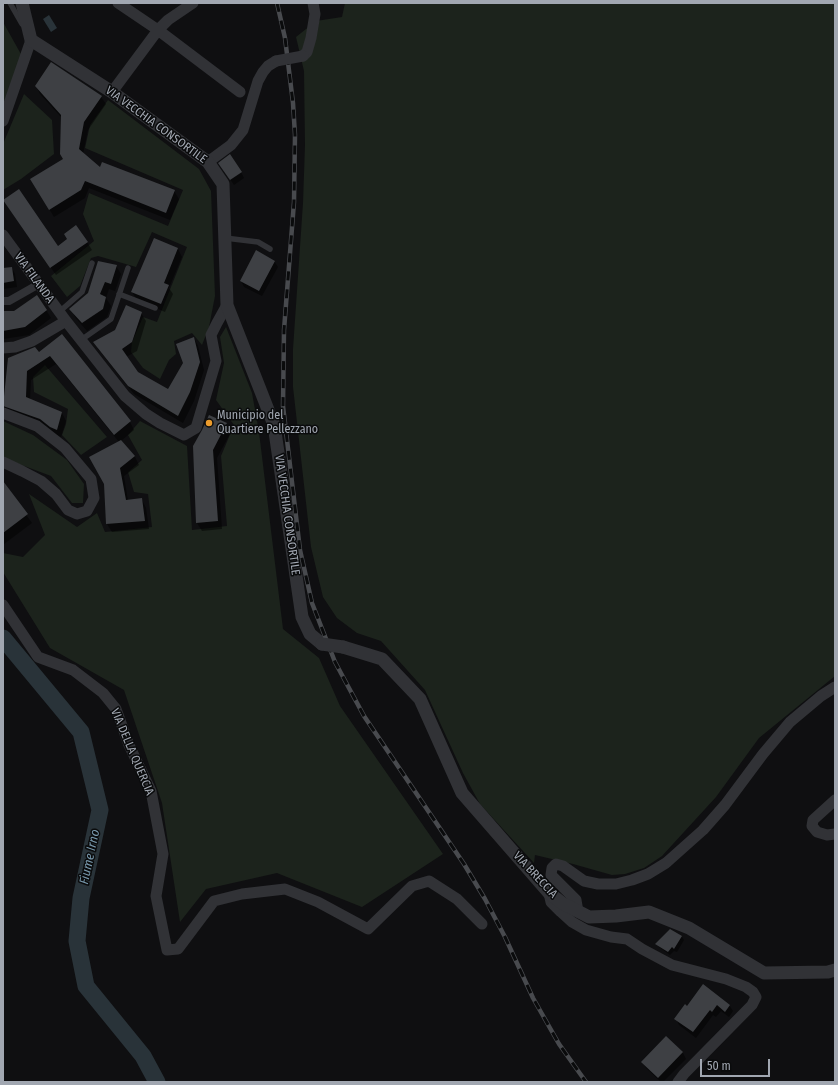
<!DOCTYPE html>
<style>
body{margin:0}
#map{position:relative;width:838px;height:1085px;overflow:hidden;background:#0f0f11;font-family:"Fira Sans Condensed",sans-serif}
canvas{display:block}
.frame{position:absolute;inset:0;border:4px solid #a1a7b1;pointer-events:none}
.scale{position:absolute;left:700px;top:1059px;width:70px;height:18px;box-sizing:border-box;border:2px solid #a1a7b1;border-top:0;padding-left:5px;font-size:12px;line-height:14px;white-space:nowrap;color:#a1a7b1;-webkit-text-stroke:3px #0a0b0c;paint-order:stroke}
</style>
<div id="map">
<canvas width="838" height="1085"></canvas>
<div class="frame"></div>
<div class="scale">50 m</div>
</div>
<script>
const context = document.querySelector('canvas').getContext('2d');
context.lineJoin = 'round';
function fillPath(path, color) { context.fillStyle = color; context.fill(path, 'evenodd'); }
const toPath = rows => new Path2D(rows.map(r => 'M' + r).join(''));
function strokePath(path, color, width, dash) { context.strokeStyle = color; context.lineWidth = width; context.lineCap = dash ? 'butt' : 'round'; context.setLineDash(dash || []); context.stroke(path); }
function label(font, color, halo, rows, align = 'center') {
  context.font = font + ' "Fira Sans Condensed",sans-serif'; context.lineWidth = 3; context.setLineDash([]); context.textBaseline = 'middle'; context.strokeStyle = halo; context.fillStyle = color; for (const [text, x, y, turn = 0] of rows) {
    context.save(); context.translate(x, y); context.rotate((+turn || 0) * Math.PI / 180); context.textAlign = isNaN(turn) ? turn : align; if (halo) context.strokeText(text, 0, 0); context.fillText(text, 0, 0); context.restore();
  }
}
fillPath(toPath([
 [345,3,835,3,835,676,759,738,716,797,662,856,644,868,625,874,612,875,573,864,535,855,534,863,480,804,463,773,425,690,381,641,357,633,337,618,323,597,311,547,293,387,293,349,303,203,305,145,304,71,296,37,316,21,342,17],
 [3,22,22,56,3,105],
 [24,94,52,120,54,154,21,179,3,190,3,144],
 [108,100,199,169,211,191,215,296,209,327,202,345,192,333,174,341,176,354,169,360,160,379,143,368,131,352,132,342,143,317,157,322,187,247,152,232,136,267,98,256,91,258,80,286,67,297,51,276,94,241,83,214,89,193,168,226,183,190,85,148,90,125],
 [226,327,252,393,259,432,283,629,319,658,340,706,443,854,362,907,277,873,206,889,180,922,162,803,124,690,50,648,3,572,3,553,23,557,45,535,29,494,77,527,97,513,105,532,152,527,148,494,134,492,128,472,142,460,128,435,140,421,187,446,192,530,227,526,221,456,234,425,216,400,224,363,220,337],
 [45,365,107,437,81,455,62,435,66,424,68,409,34,392,33,377],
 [3,421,33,435,67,460,84,484,83,503,72,503,51,476,3,458]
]), '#1c231c');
fillPath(toPath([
 [49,15,57,28,51,32,43,19]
]), '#293339');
fillPath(toPath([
 [36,86,101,97,106,104,88,130,83,154,101,169,174,191,179,199,170,220,89,188,85,198,54,217,36,187,64,159,62,118,40,94],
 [223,169,241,172,244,178,234,185],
 [9,208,58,247,87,242,92,250,56,275],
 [178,249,182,257,169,288,173,294,165,312,137,300,132,292],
 [274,261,278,267,262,296,244,287,241,281],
 [116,266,121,274,115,291,109,289,106,298,111,306,107,317,87,331,75,317,71,309,89,294],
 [3,267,4,269,12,268,15,274,17,287,3,289],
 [46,310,51,318,29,335,3,339,3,312],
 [141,313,146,321,137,351,126,357,137,372,168,390,184,363,194,338,198,346,204,370,194,401,183,423,134,394,99,350,95,342,116,330],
 [62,335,130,422,134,430,121,441,135,457,139,465,124,476,128,501,142,500,146,508,149,529,112,532,107,524,119,442,56,364,31,380,30,400,62,413,66,421,61,437,9,414,4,406,9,359,39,354],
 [227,424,231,432,217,458,222,529,202,531,197,523,194,446],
 [3,483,32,523,4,544,3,542],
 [670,930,682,937,684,940,677,952,674,951,670,955,659,947,657,944],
 [703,986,729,1005,733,1011,729,1017,721,1011,716,1017,713,1015,696,1038,679,1025,676,1019,687,1007],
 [666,1037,683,1053,686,1059,663,1082,661,1082,646,1068,642,1062]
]), '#0007');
strokePath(toPath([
 [3,638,81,732,100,810,81,898,77,941,86,986,143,1056,157,1082]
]), '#293339', 17);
fillPath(toPath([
 [51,62,102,96,84,122,79,149,100,167,102,162,175,190,166,213,85,181,81,190,49,210,30,179,63,159,60,154,61,115,35,86],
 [230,154,242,172,230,180,218,163],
 [19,189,58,246,67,239,64,234,76,225,88,242,50,268,3,200],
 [154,238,178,248,164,283,169,285,161,304,131,292],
 [256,250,275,261,259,291,240,281],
 [98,261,117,265,111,284,105,282,100,294,106,297,103,309,82,323,69,309,88,293],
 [12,267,14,281,3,283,3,268],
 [37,295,47,310,25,327,3,331,3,311,14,311],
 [126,305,142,312,132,342,122,349,138,372,168,389,183,363,176,344,194,337,200,362,190,392,178,416,128,386,93,342,115,330],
 [62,334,131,421,114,435,50,356,27,371,26,397,62,412,57,430,50,427,40,419,3,406,8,358,35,347,39,352],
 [209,415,227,423,213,450,218,521,196,523,193,446,202,430],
 [121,440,135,456,120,468,126,500,142,498,145,521,106,524,104,484,89,457],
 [3,481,28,514,3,533],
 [670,929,682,936,674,949,672,947,668,952,655,944],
 [703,984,730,1005,725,1012,717,1005,712,1012,710,1010,693,1032,674,1019,685,1004,687,1006],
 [666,1036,683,1052,658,1078,641,1062]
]), '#3e4044');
strokePath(toPath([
 [10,3,22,24],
 [225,238,258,242,270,249],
 [119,294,155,308],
 [59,312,82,292,92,263],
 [81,340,111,319,128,268]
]), '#313236', 5.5);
strokePath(toPath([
 [3,301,9,301,39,284]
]), '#313236', 8);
strokePath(toPath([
 [118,3,158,30,240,92],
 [303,56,307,52,311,38,315,14,313,3],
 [112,92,158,30,168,20,193,3],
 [3,121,31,40],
 [208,162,231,145,243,130,258,81,263,72,268,66,276,61],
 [3,235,66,321],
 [3,348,15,347,32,341,66,321,125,396,146,414,160,423,184,435,196,428,216,361,211,335,217,323,227,305],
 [3,413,37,426,65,448,91,479,94,498,87,511,77,514,68,510,56,494,41,481,22,471,3,462],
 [3,605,38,657,73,670,103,693,116,709,129,745,151,791,163,854,156,896,167,950,178,949,214,901,242,894,285,889,318,902,368,929,412,886,429,881,457,899,482,924],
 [835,800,813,820,812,826,817,832,827,835,835,834],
 [549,893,551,902,561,912,572,922,586,930,611,937,627,939,642,949,672,965,726,979,746,987,753,992,756,997,752,1005,684,1074,678,1082],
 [578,912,576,900,551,875,552,868,556,864,563,866,584,881,598,884,616,884,632,880,648,874,666,863,703,830,725,805,763,754,790,722,821,696,835,687]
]), '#313236', 11);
strokePath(toPath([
 [22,3,31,40,112,92,208,162,223,184,227,305,274,425,302,617,310,634,322,644],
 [343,647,382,659,420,699,462,793,549,893,562,903,589,917,616,916,649,912,689,928,764,973,828,972,835,970]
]), '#313236', 13);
const rail = toPath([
 [277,3,285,38,293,103,295,135,294,202,284,330,283,406,300,550,312,603,335,662,364,716,464,864,485,899,505,937,533,998,559,1044,586,1082]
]);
strokePath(rail, '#484a4e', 4.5);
strokePath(rail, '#0a0b0c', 3, [9]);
strokePath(toPath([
 [276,61,303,56]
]), '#313236', 11);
strokePath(toPath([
 [322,644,343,647]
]), '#313236', 13);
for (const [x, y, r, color] of [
 [209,423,4,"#ec9c2c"]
]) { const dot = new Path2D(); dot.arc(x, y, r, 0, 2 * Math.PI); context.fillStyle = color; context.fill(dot); strokePath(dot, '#0a0b0c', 1.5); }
label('12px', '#a1a7b1', '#0a0b0c', [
 ["VIA VECCHIA CONSORTILE",156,125,36],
 ["VIA FILANDA",34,278,54],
 ["VIA VECCHIA CONSORTILE",287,515,82],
 ["VIA DELLA QUERCIA",132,752,67],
 ["VIA BRECCIA",535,875,47]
]);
label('12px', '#a1a7b1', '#0a0b0c', [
 ["Municipio del",217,416],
 ["Quartiere Pellezzano",217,430]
], 'left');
label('italic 13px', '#7898ac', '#0a0b0c', [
 ["Fiume Irno",90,857,-78]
]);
</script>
